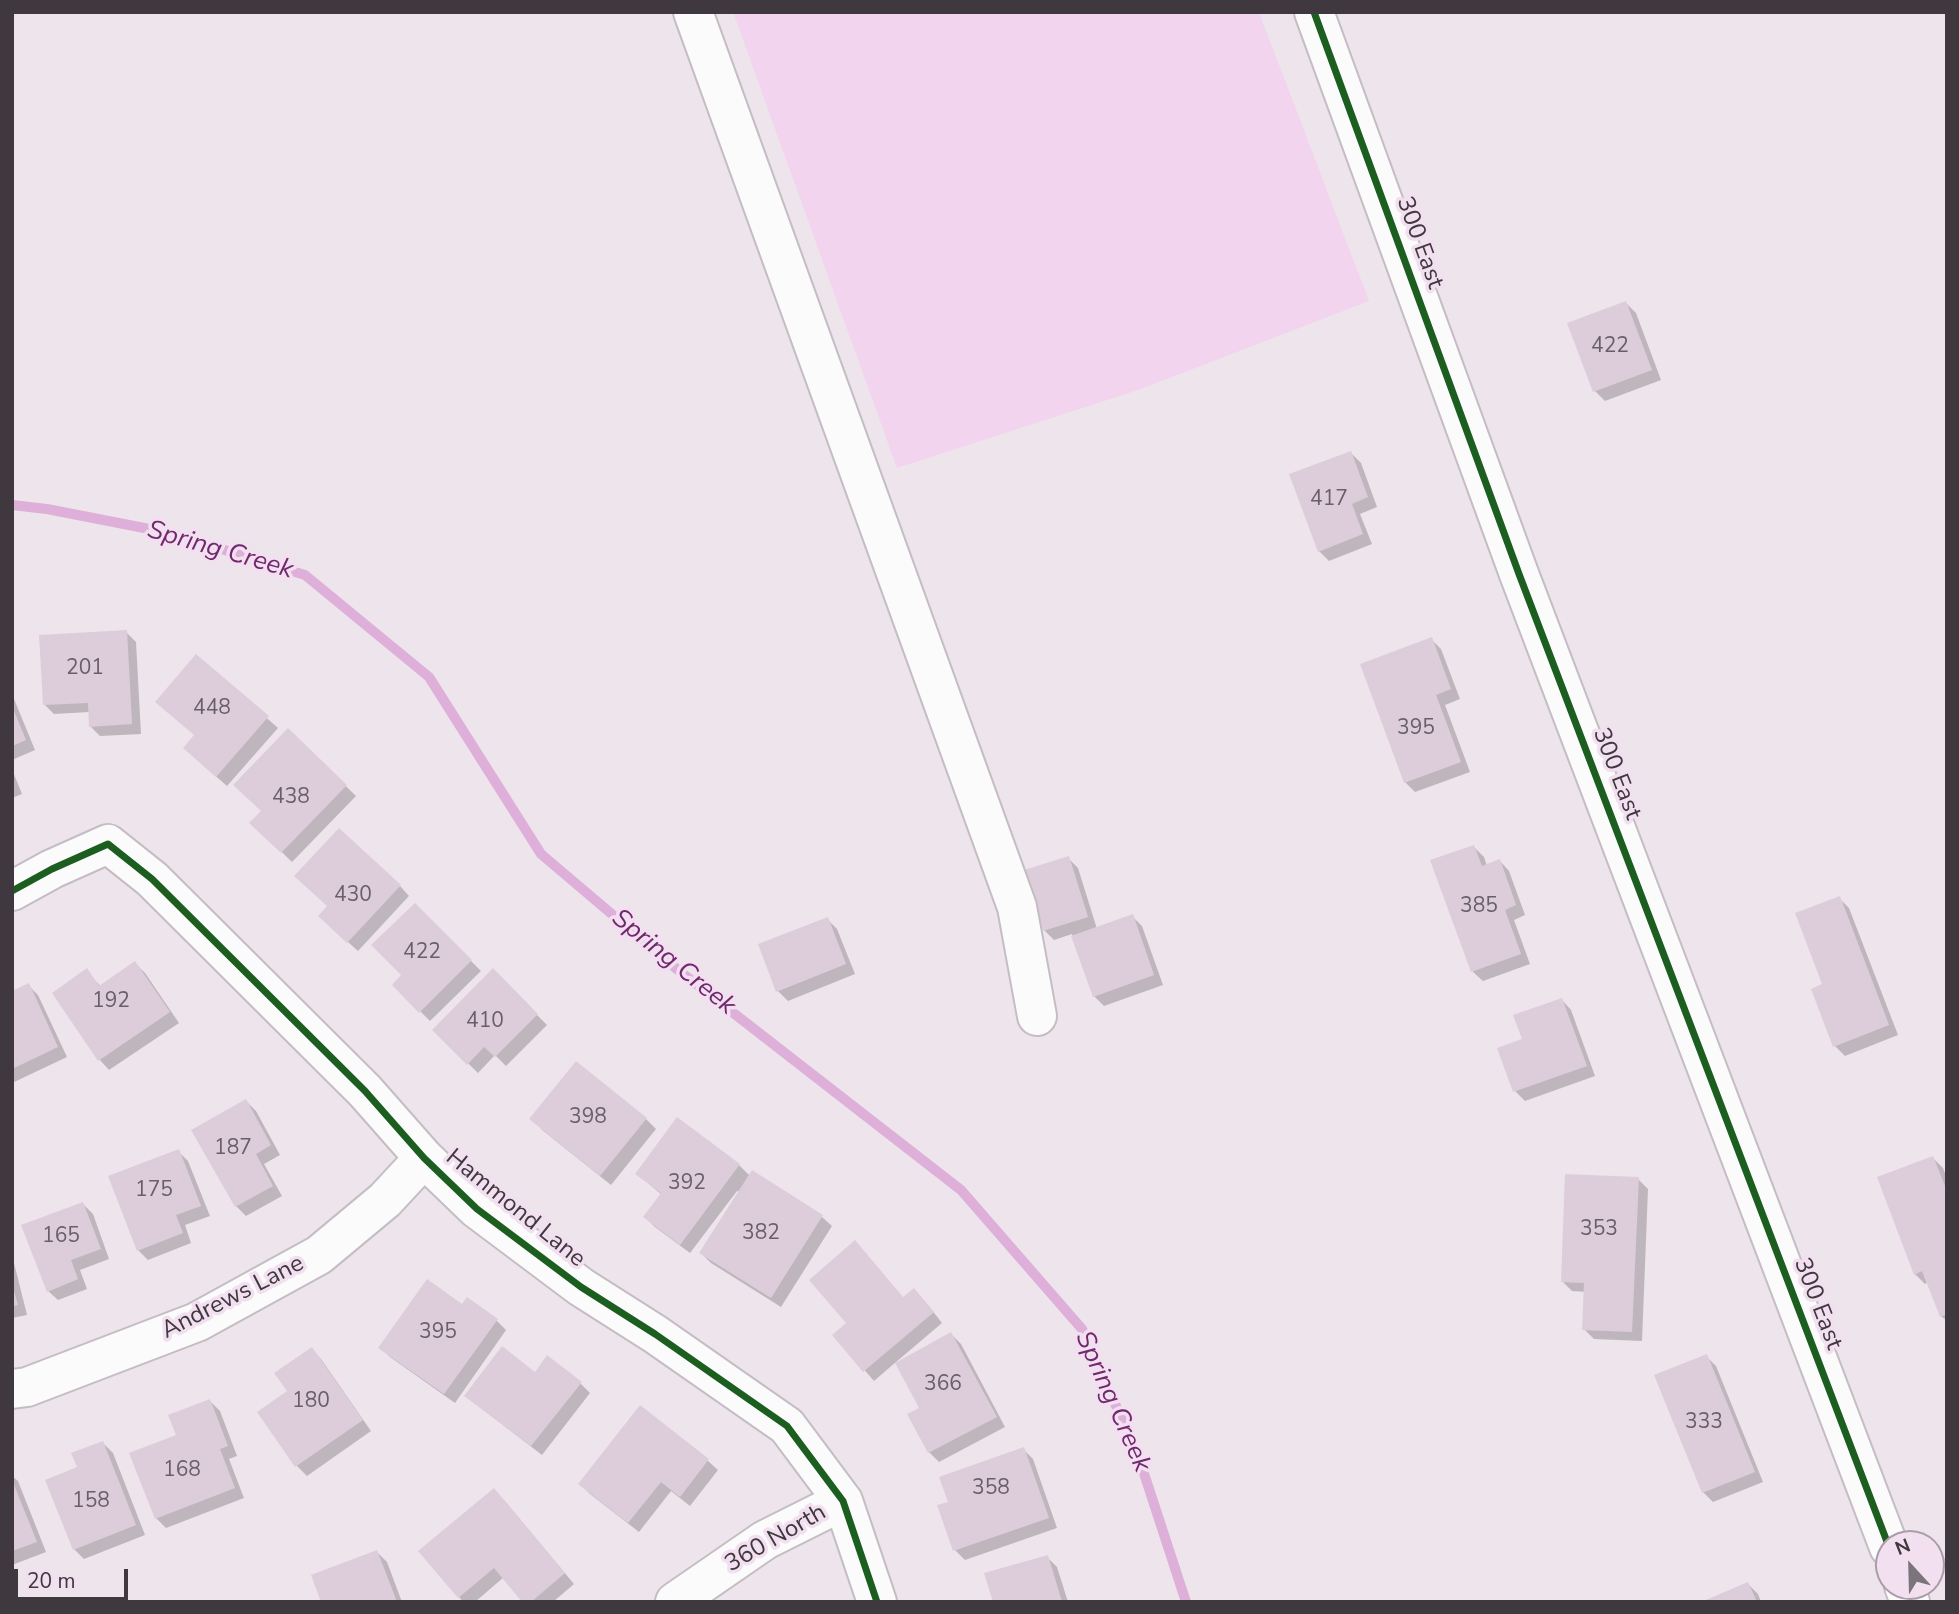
<!DOCTYPE html>
<style>
body{margin:0}
#map{position:relative;width:1959px;height:1614px;overflow:hidden;background:#eee4ec;font-family:"Nunito Sans",sans-serif}
canvas{display:block}
.frame{position:absolute;inset:0;border:14px solid #3f383e;pointer-events:none}
.north{position:absolute;left:1875px;top:1530px;width:70px;height:70px;box-sizing:border-box;background:#f2e0f0;border:2px solid #aa9da9;border-radius:50%;rotate:338deg;font-size:19px;font-weight:700;line-height:28px;text-align:center;color:#3f383e}
.north::after{content:'';display:block;margin:auto;width:24px;height:32px;background:#7c747b;clip-path:polygon(50% 0,100% 100%,50% 72%,0 100%)}
.scale{position:absolute;left:14px;top:1569px;width:114px;height:32px;box-sizing:border-box;border:4px solid #3f383e;border-top:0;padding-left:9px;font-size:21px;line-height:24px;white-space:nowrap;color:#3f383e;-webkit-text-stroke:5px #f2e0f0;paint-order:stroke}
</style>
<div id="map">
<canvas width="1959" height="1614"></canvas>
<div class="frame"></div>
<div class="north">N</div>
<div class="scale">20 m</div>
</div>
<script>
const context = document.querySelector('canvas').getContext('2d');
context.lineJoin = 'round';
function fillPath(path, color) { context.fillStyle = color; context.fill(path, 'evenodd'); }
const toPath = rows => new Path2D(rows.map(r => 'M' + r).join(''));
function strokePath(path, color, width, dash) { context.strokeStyle = color; context.lineWidth = width; context.lineCap = dash ? 'butt' : 'round'; context.setLineDash(dash || []); context.stroke(path); }
function label(font, color, halo, rows, align = 'center') {
  context.font = font + ' "Nunito Sans",sans-serif'; context.lineWidth = 7; context.setLineDash([]); context.textBaseline = 'middle'; context.strokeStyle = halo; context.fillStyle = color; for (const [text, x, y, turn = 0] of rows) {
    context.save(); context.translate(x, y); context.rotate((+turn || 0) * Math.PI / 180); context.textAlign = isNaN(turn) ? turn : align; if (halo) context.strokeText(text, 0, 0); context.fillText(text, 0, 0); context.restore();
  }
}
fillPath(toPath([
 [733,12,1259,12,1369,301,1141,389,897,468]
]), '#f2d4ee');
fillPath(toPath([
 [1626,303,1636,313,1661,380,1605,401,1595,391,1570,324],
 [1351,453,1361,463,1377,507,1360,514,1372,544,1329,561,1319,551],
 [126,632,136,642,141,734,100,736,90,726,90,712,54,714,44,704],
 [1431,639,1441,649,1460,699,1445,705,1470,772,1415,792,1405,782],
 [197,656,278,728,227,786,195,758],
 [12,694,35,750,12,760],
 [288,730,356,796,292,862,252,823,263,811],
 [12,769,22,794,12,798],
 [1474,847,1484,857,1487,866,1500,861,1509,871,1525,915,1514,920,1530,964,1483,981,1473,972,1433,861],
 [1068,858,1078,868,1097,929,1132,916,1142,926,1163,985,1104,1006,1094,996,1072,934,1054,940,1044,930],
 [400,886,409,896,358,951,330,926],
 [1839,898,1849,908,1898,1035,1845,1056,1835,1046,1825,985],
 [415,905,481,971,430,1021,394,985,404,975],
 [827,919,837,929,855,974,788,1001,778,991],
 [135,963,145,973,179,1023,109,1070,100,1060,54,993,87,971,101,987],
 [493,971,547,1025,506,1066,495,1055,478,1073,434,1030],
 [28,985,38,995,67,1057,12,1083,12,993],
 [1562,1000,1571,1010,1595,1076,1525,1101,1515,1091,1524,1040],
 [246,1101,256,1111,280,1155,264,1164,282,1196,246,1216,236,1206],
 [646,1119,656,1129,611,1185,541,1129],
 [178,1151,188,1161,210,1216,185,1225,191,1243,148,1260,138,1250],
 [1933,1158,1943,1168,1947,1178,1947,1321,1941,1316,1928,1282,1925,1284,1915,1274],
 [739,1165,750,1176,752,1172,822,1217,832,1226,781,1307,711,1263,701,1253,740,1192,737,1191,690,1253,655,1227,645,1217,662,1195,637,1174],
 [1638,1179,1648,1189,1642,1341,1594,1339,1584,1329,1586,1292,1572,1291,1562,1281],
 [83,1204,93,1214,109,1259,80,1270,87,1289,58,1300,48,1291],
 [12,1255,27,1315,12,1318],
 [904,1299,924,1300,942,1323,896,1362,897,1363,951,1334,961,1344,1005,1427,939,1462,929,1452,921,1409,896,1362,874,1381,834,1335],
 [496,1320,506,1330,455,1403,390,1357,380,1347],
 [311,1349,321,1359,371,1431,307,1476,297,1466,259,1413,290,1391],
 [1706,1356,1716,1366,1763,1482,1713,1502,1703,1492],
 [536,1374,580,1383,590,1393,542,1455,477,1405],
 [210,1401,220,1411,237,1456,229,1459,244,1498,166,1528,156,1518,178,1436],
 [640,1407,708,1461,718,1470,690,1506,671,1491,639,1532,590,1494,580,1484],
 [103,1443,113,1453,145,1535,84,1559,74,1549,79,1468],
 [1023,1449,1033,1459,1057,1528,965,1560,955,1550,950,1503],
 [12,1476,18,1481,46,1552,12,1565],
 [504,1500,574,1584,553,1602,525,1602,504,1577,475,1602,463,1602,459,1597],
 [377,1552,387,1562,402,1602,323,1602],
 [1047,1557,1057,1567,1068,1602,995,1602],
 [1748,1584,1758,1594,1761,1602,1705,1602]
]), '#0003');
strokePath(toPath([
 [12,505,47,509,170,533,305,575,429,677,541,854,673,966,961,1190,1082,1329,1139,1458,1186,1602]
]), '#ddafd9', 10);
fillPath(toPath([
 [1626,301,1652,370,1593,392,1567,323],
 [1351,451,1368,497,1352,504,1363,534,1318,552,1289,474],
 [127,630,132,724,89,727,88,703,43,705,39,635],
 [1432,637,1451,689,1436,695,1461,762,1404,783,1360,664],
 [196,654,269,716,216,777,183,748,194,735,155,702],
 [12,706,26,740,12,746],
 [288,728,347,785,281,853,249,823,261,811,233,785],
 [339,828,401,885,347,943,318,916,327,906,294,876],
 [1474,845,1482,866,1500,859,1516,905,1505,910,1521,954,1471,972,1430,860],
 [1069,856,1088,917,1043,931,1024,870],
 [1840,896,1889,1025,1833,1047,1811,989,1822,984,1795,913],
 [415,903,472,960,419,1013,392,985,401,975,371,945],
 [1133,914,1154,975,1093,997,1071,936],
 [828,917,846,964,776,992,758,944],
 [135,961,170,1012,98,1061,52,993,87,968,99,986],
 [493,968,538,1014,495,1057,484,1047,467,1065,432,1030],
 [29,983,58,1047,12,1069,12,991],
 [1562,998,1587,1066,1513,1092,1497,1048,1522,1039,1513,1015],
 [576,1061,647,1118,600,1176,529,1119],
 [246,1099,271,1145,256,1154,273,1186,235,1207,191,1130],
 [677,1117,740,1164,680,1245,643,1217,661,1193,635,1174],
 [179,1149,201,1206,176,1215,183,1233,137,1251,108,1176],
 [1933,1156,1947,1191,1947,1314,1940,1317,1922,1271,1914,1275,1877,1177],
 [752,1170,823,1215,771,1298,699,1253],
 [1565,1174,1639,1177,1632,1332,1582,1330,1584,1283,1561,1282],
 [83,1202,101,1249,71,1260,78,1279,47,1292,21,1225],
 [855,1240,903,1297,914,1288,934,1312,863,1372,832,1335,846,1323,809,1280],
 [427,1279,462,1304,467,1297,498,1319,444,1394,378,1348],
 [12,1284,18,1305,12,1306],
 [951,1332,997,1417,928,1453,907,1414,919,1408,895,1363],
 [502,1346,535,1372,547,1355,582,1382,531,1446,464,1396],
 [312,1347,363,1420,295,1467,257,1412,287,1391,274,1373],
 [1707,1354,1755,1472,1702,1493,1654,1375],
 [210,1399,228,1446,220,1449,235,1488,155,1519,129,1453,176,1435,168,1415],
 [640,1405,709,1459,680,1497,661,1482,628,1523,578,1484],
 [103,1441,136,1525,73,1550,45,1480,77,1467,71,1453],
 [1024,1447,1049,1518,953,1551,937,1505,948,1502,939,1477],
 [12,1480,37,1542,12,1551],
 [494,1488,565,1573,531,1602,522,1602,494,1568,458,1598,418,1551],
 [377,1550,397,1602,321,1602,311,1575],
 [1048,1555,1062,1602,993,1602,984,1573],
 [1748,1582,1757,1602,1701,1602]
]), '#ddcddb');
const minor = toPath([
 [693,12,1017,907,1037,1016],
 [1314,12,1519,574,1889,1547],
 [12,891,52,869,108,844,152,879,365,1091,424,1158,477,1209,581,1287,655,1334,787,1426,843,1501,877,1602],
 [12,1389,27,1387,197,1322,319,1255,385,1200,424,1158],
 [1904,1586,1910,1602],
 [675,1602,765,1540,843,1501]
]);
strokePath(minor, '#c4bdc3', 42);
strokePath(minor, '#fcfbfc', 38);
strokePath(toPath([
 [1314,12,1519,574,1889,1547],
 [12,891,52,869,108,844,152,879,365,1091,424,1158,477,1209,581,1287,655,1334,787,1426,843,1501,877,1602]
]), '#1b5e20', 7);
label('21px', '#685f67', null, [
 ["422",1610,347],
 ["417",1329,500],
 ["201",85,669],
 ["448",212,709],
 ["395",1416,729],
 ["438",291,798],
 ["430",353,896],
 ["385",1479,907],
 ["422",422,953],
 ["192",111,1002],
 ["410",485,1022],
 ["398",588,1118],
 ["187",233,1149],
 ["392",687,1184],
 ["175",154,1191],
 ["353",1599,1230],
 ["382",761,1234],
 ["165",61,1237],
 ["395",438,1333],
 ["366",943,1385],
 ["180",311,1402],
 ["333",1704,1423],
 ["168",182,1471],
 ["358",991,1489],
 ["158",91,1502]
]);
label('24px', '#3f383e', '#f2e0f0', [
 ["300 East",1419,243,70],
 ["300 East",1616,774,69],
 ["Hammond Lane",515,1209,39],
 ["Andrews Lane",233,1298,-27],
 ["300 East",1817,1304,69],
 ["360 North",776,1539,-30]
]);
label('italic 26px', '#71286e', '#f2e0f0', [
 ["Spring Creek",220,551,16],
 ["Spring Creek",673,963,39],
 ["Spring Creek",1112,1402,66]
]);
</script>
